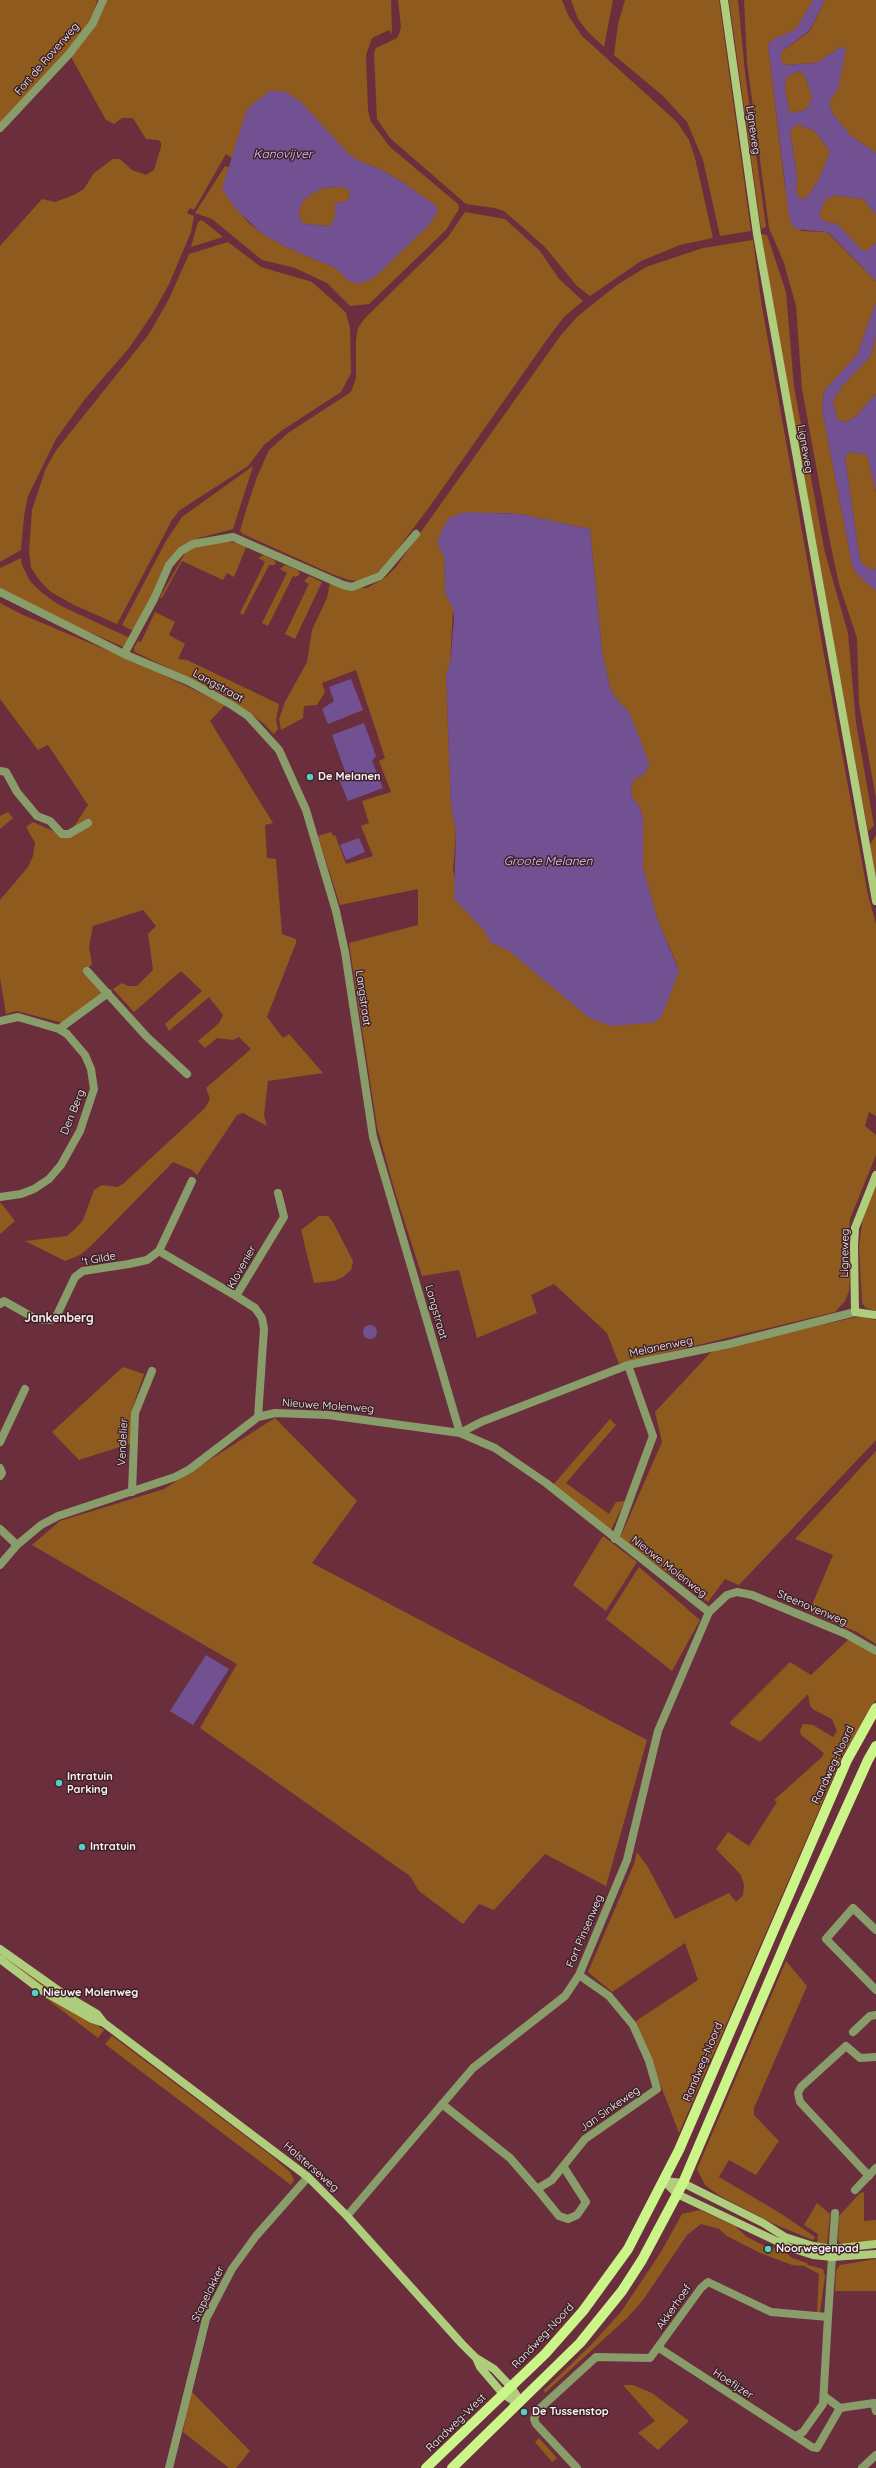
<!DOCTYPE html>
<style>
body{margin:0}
canvas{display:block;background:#6b2e3d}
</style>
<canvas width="876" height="2468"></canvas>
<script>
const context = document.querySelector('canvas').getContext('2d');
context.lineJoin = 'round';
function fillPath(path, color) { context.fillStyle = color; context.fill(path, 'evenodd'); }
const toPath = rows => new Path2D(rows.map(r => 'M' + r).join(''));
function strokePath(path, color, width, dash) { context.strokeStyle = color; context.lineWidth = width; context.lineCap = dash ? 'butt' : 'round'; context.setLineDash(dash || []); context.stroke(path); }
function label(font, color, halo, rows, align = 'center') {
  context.font = font + ' Quicksand,sans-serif'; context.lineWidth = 3; context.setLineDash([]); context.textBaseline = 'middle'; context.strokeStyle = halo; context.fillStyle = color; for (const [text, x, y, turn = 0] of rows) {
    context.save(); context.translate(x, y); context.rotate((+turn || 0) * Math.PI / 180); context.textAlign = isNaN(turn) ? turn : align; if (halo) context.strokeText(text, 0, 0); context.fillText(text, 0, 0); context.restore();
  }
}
fillPath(toPath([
 [0,0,97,0,91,22,68,52,0,123],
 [106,0,391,0,392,34,389,30,372,38,366,55,368,110,371,122,390,147,458,204,459,209,446,230,369,304,350,306,327,283,295,268,262,260,212,219,195,213,225,166,229,167,226,176,226,195,248,222,261,233,284,246,335,268,348,280,368,281,378,274,438,211,436,206,401,181,380,169,357,160,347,153,301,102,247,109,232,158,226,154,194,210,190,208,187,213,194,216,191,232,169,284,153,313,129,348,85,399,56,439,28,496,24,516,21,550,0,562,0,246,42,199,55,202,74,195,84,189,94,173,113,159,120,159,132,170,146,175,149,173,154,170,161,147,161,142,158,140,146,139,133,118,122,118,114,124,106,120,71,57,97,23],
 [398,0,562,0,568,15,582,36,677,122,689,140,695,158,713,238,680,245,641,261,590,296,577,286,544,246,504,211,495,208,466,204,390,138,377,119,374,53,376,48,397,38,399,34,401,27],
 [571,0,613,0,604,47,588,32,578,19],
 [625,0,719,0,751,231,720,236,703,160,687,122,663,96,614,55,618,24],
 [729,0,738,0,745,73,766,227,761,229],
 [744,0,813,0,796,30,772,40,768,45,785,187,801,231,827,232,876,281,876,302,857,355,824,391,822,409,852,565,857,574,876,591,876,798,859,704,857,638,839,584,831,547,802,389,796,306,784,263,769,228,747,62],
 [825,0,876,0,876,153,851,136,832,113,829,101,838,89,841,47,816,63,784,65,781,60,781,52,810,31],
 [800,71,806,78,812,98,806,110,790,113,785,90,786,77],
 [797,124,815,131,830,152,818,181,807,197,801,199,796,193,797,177,790,130],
 [337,187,344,187,349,191,350,197,345,202,335,203,336,214,331,226,305,224,300,220,299,212,303,201,311,194,323,188],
 [835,195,863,199,876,215,876,242,867,251,862,251,837,224,823,221,819,215,825,200],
 [465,212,505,219,540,251,559,279,583,301,564,317,548,338,430,506,394,554,377,573,358,581,349,580,332,574,243,534,240,531,247,507,257,477,269,450,288,433,351,392,356,378,356,340,358,328,365,318,448,237],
 [202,220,223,237,191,247,198,222],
 [761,234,767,235,786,292,794,387,825,553,848,633,856,723,874,826,868,831,759,236],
 [753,240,761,301,824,655,868,895,876,924,876,1116,869,1112,865,1126,876,1135,876,1155,850,1219,848,1241,850,1277,849,1291,845,1301,835,1312,619,1364,607,1333,554,1284,531,1295,537,1313,477,1338,459,1270,422,1276,395,1192,377,1127,349,943,418,925,418,889,340,905,318,836,331,832,333,836,335,835,346,864,373,856,361,826,369,823,362,801,391,792,379,761,385,758,356,670,322,683,325,692,317,705,304,706,303,718,281,730,279,719,285,702,307,662,312,630,327,598,330,583,347,588,367,588,385,578,396,567,561,335,578,316,617,285,646,267,703,248],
 [496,513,520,514,590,529,602,650,610,688,616,699,629,712,648,768,643,775,634,779,631,789,632,797,640,808,643,819,643,867,657,918,677,965,661,1018,500,946,493,944,484,930,465,910,453,871,456,831,451,806,446,674,450,664,453,609,445,593,444,557,438,543,442,530],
 [228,242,261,267,312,282,338,305,346,313,350,328,351,373,341,392,281,431,264,445,248,466,180,510,172,520,117,624,74,605,51,592,40,581,31,568,29,552,32,510,46,468,57,449,149,334,169,299,189,254],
 [876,336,876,394,855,417,846,422,837,419,833,401,842,386,870,357],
 [850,452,867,455,876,492,876,568,870,570,860,561,845,457],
 [253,466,233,529,199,538,177,551,135,632,122,625,166,541,182,517],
 [224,541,247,545,234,577,227,573,223,580,182,561,162,598,160,597,185,553,196,546],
 [264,555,274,560,276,563,274,565,269,565,243,615,240,613,265,562,258,558],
 [21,558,22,565,30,581,41,592,59,605,132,639,126,648,0,594,0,568],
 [285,565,298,570,300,574,296,577,293,576,268,626,262,623,287,573,280,569],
 [309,576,322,582,295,639,285,634,309,584,304,581],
 [0,603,23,615,147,667,225,705,210,721,273,823,265,825,267,858,276,859,282,934,296,939,296,943,267,1017,283,1038,289,1034,323,1073,268,1081,264,1115,267,1126,243,1113,237,1115,197,1175,192,1170,173,1162,92,1245,80,1255,65,1261,25,1241,67,1236,76,1228,83,1220,94,1190,102,1185,117,1187,123,1184,205,1108,210,1099,206,1088,251,1049,239,1037,233,1040,217,1038,205,1048,198,1041,219,1023,223,1015,209,997,169,1031,165,1024,202,991,181,971,134,1012,113,989,122,983,128,986,137,986,153,970,148,934,156,926,143,910,93,926,89,947,92,964,85,971,101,990,101,994,67,1024,17,1011,6,1014,0,978,0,900,28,867,33,856,35,843,26,827,33,822,67,837,88,805,48,745,38,750,0,699],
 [155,612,175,622,169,635,185,644,178,659,187,660,279,704,276,720,278,729,274,734,263,723,226,696,135,652,134,648,138,641,141,642],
 [8,812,13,818,0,829,0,816],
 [876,835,876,883,870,845],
 [876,1181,876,1311,866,1308,862,1303,859,1247,863,1215],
 [0,1202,15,1221,0,1234],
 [319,1216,328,1216,333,1222,353,1261,351,1270,343,1277,334,1281,314,1283,301,1230],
 [861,1316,876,1320,876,1440,739,1585,725,1579,708,1602,620,1538,662,1442,655,1412,714,1349],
 [123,1367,144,1374,132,1409,132,1443,79,1460,52,1432],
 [275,1418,357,1501,312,1563,647,1740,606,1886,545,1854,494,1910,479,1904,463,1924,419,1891,410,1876,200,1728,237,1664,32,1545,60,1521,164,1489],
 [610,1419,616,1425,566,1483,609,1514,616,1502,625,1501,611,1530,553,1485],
 [876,1451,876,1644,857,1632,809,1612,833,1555,795,1539],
 [603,1536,637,1562,606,1611,573,1585],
 [639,1567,700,1620,672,1671,606,1619],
 [849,1639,876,1656,876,1700,842,1757,679,2133,636,2021,698,1980,685,1943,612,1992,588,1972,634,1864,637,1852,648,1867,675,1919,729,1893,736,1902,743,1895,744,1885,741,1875,716,1849,728,1832,749,1846,777,1802,774,1800,822,1757,824,1753,801,1735,800,1730,803,1724,813,1725,833,1737,837,1731,832,1719,814,1710,810,1706,808,1694,760,1742,731,1725,730,1722,790,1662,811,1675],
 [0,1952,104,2030,98,2038,0,1963],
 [786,1961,807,1986,754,2108,754,2115,779,2141,756,2175,729,2160,719,2177,780,2213,815,2237,813,2240,774,2224,720,2196,705,2185,697,2169],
 [112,2036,269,2154,290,2172,294,2180,291,2185,105,2044],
 [864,2192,864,2221,876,2220,876,2241,845,2246,840,2244,838,2239,839,2216,860,2193],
 [817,2203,830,2214,827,2245,817,2244,818,2234,804,2225],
 [700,2210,735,2226,747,2237,765,2246,782,2249,792,2258,807,2263,808,2265,823,2269,825,2276,820,2312,817,2312,819,2274,804,2266,792,2265,760,2253,727,2236,719,2229,701,2224,687,2235,643,2300,628,2317,545,2393,544,2390,591,2345,621,2312,661,2252,682,2214],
 [876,2259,876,2291,835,2291,836,2270,840,2265],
 [623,2385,633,2385,652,2393,689,2421,658,2450,638,2433,655,2421],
 [191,2391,250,2451,236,2468,229,2468,183,2432],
 [539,2438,557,2458,552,2462,535,2442]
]), '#8e5a1d');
fillPath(toPath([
 [813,0,825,0,810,30,781,52,781,60,784,65,816,63,841,47,846,48,838,89,829,101,832,113,851,136,876,153,876,215,863,199,835,195,825,200,819,215,823,221,837,224,862,250,867,251,876,242,876,281,828,232,794,229,789,217,768,45,772,40,796,29],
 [800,71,806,78,812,98,806,110,790,113,785,90,786,77],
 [797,124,815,131,830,152,818,181,807,197,801,199,796,193,797,177,790,131],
 [271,90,286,92,301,102,348,153,357,160,380,169,401,181,436,206,438,211,429,225,378,274,368,281,357,284,348,280,335,268,284,246,261,233,235,208,222,189,247,109],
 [337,187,344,187,349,191,350,197,345,202,335,203,335,215,331,226,305,224,300,220,299,212,303,201,311,194,323,188],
 [876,302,876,336,870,357,842,386,833,401,837,419,846,422,855,417,876,394,876,492,867,455,850,452,845,457,860,561,870,570,876,568,876,591,857,574,852,565,822,409,824,391,857,355],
 [464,512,520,514,590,529,602,650,610,688,616,699,629,712,649,762,648,768,643,775,634,779,631,789,632,797,640,808,643,819,643,867,657,918,679,971,661,1018,652,1023,610,1026,588,1017,509,951,490,942,484,930,454,899,456,831,451,806,446,674,450,664,454,620,453,609,445,593,444,557,437,543,442,530,449,518],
 [351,679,363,710,328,724,322,709,334,701,329,687],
 [364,723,376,756,372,761,383,788,348,801,339,779,345,771,332,735],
 [359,838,365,852,346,860,340,845],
 '363 1332a7 7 0 1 1 14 0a7 7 0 1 1-14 0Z',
 [206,1655,229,1669,193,1725,170,1711]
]), '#725192');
strokePath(toPath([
 [0,128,69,54,93,23,103,0],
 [0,592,124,654,188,681,230,704,248,716,279,750,306,810,336,911,345,952,373,1137,460,1433],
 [124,654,154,599,169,565,181,551,193,544,233,537,343,585,352,587,380,576,416,534],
 [0,771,6,772,17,792,37,816,50,821,62,834,69,834,88,823],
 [87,971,147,1037,187,1074],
 [0,1021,18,1017,59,1029,67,1034,85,1055,91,1069,94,1089,80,1131,61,1165,49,1179,34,1189,21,1194,0,1197],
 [59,1029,108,993],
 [192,1181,159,1251,236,1296,255,1308,262,1318,264,1329,258,1417],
 [236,1296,284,1217,278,1193],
 [0,1304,4,1301,36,1319,51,1320,56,1317,75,1277,83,1271,129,1264,147,1260,159,1251],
 [460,1433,481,1422,628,1365,729,1344,855,1312],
 [0,1442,25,1389],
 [0,1468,2,1473,0,1476],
 [132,1492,135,1413,152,1371],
 [0,1529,17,1545],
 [615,1539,653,1436,628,1365],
 [0,1565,17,1545,41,1525,58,1516,175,1477,190,1469,258,1417,275,1413,328,1415,460,1433,495,1448,546,1483,709,1612],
 [876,1930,853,1908,826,1939,876,1990],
 [853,2032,870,2016,876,2015],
 [442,2104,510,2158,537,2189,552,2180,585,2139,657,2089,649,2061,633,2025,609,1996,579,1975],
 [869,2176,800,2102,798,2093,801,2087,846,2046,860,2058,876,2057],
 [537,2189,559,2216,568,2219,577,2215,586,2202,563,2166],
 [855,2190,876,2168],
 [347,2216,473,2068,565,1996,579,1975,627,1860,658,1731,709,1612,727,1595,737,1592,752,1595,846,1634,876,1651],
 [659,2348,812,2447,817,2448,840,2408,824,2396],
 [840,2408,874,2403,876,2411],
 [796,2436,803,2432,823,2404,828,2317],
 [169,2468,206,2319,232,2269,256,2236,308,2177],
 [577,2468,536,2424,534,2419,537,2411,596,2357,650,2358,701,2288,708,2282,771,2312,828,2317,835,2213],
 [862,2468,876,2455]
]), '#899d6b', 8);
strokePath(toPath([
 [724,0,757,234,876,901],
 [876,1175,855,1228,854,1246,855,1312,876,1315],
 [0,1949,65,1995,97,2014,104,2023,308,2177,347,2216,462,2344,476,2358,494,2369,511,2387,517,2396,513,2407],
 [0,1959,41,1990,92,2019,104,2023],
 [664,2181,677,2194,791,2248,813,2255,832,2257,876,2254],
 [664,2181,683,2183,763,2223,785,2237,813,2246,832,2249,876,2244],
 [476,2358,480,2367,503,2394,511,2399,521,2399]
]), '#aece7d', 8);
strokePath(toPath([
 [426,2468,545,2354,583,2311,628,2249,679,2150,847,1760,876,1708],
 [452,2468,580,2343,622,2291,642,2260,683,2183,789,1935,868,1760,876,1746]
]), '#cbf489', 10);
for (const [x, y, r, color] of [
 [310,777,4,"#57cec2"],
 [59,1783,4,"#57cec2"],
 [82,1847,4,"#57cec2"],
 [35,1993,4,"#57cec2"],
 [768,2249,4,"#57cec2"],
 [524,2412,4,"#57cec2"]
]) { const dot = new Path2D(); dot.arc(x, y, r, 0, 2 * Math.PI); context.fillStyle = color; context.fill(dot); strokePath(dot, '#3e2128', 1.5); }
label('11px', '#faf2f3', '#3e2128', [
 ["Fort de Roverweg",47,59,-49],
 ["Ligneweg",753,130,82],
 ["Ligneweg",805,449,80],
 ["Langstraat",218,686,29],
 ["Langstraat",363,998,82],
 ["Den Berg",73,1112,-68],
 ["Ligneweg",845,1253,-89],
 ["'t Gilde",99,1259,-11],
 ["Klovenier",242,1267,-61],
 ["Langstraat",436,1312,74],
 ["Melanenweg",661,1347,-12],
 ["Nieuwe Molenweg",328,1406,4],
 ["Vendelier",123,1442,-87],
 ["Nieuwe Molenweg",669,1567,38],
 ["Steenovenweg",812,1608,23],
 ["Randweg-Noord",833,1765,-65],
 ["Fort Pinsenweg",585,1931,-67],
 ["Randweg-Noord",703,2062,-67],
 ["Jan Sinkeweg",610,2109,-35],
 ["Halsterseweg",311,2167,41],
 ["Stapelakker",208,2294,-64],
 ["Akkerhoef",674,2307,-55],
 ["Randweg-Noord",543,2336,-47],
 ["Hoefijzer",733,2384,33],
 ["Randweg-West",456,2423,-44]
]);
label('bold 11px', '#faf2f3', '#3e2128', [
 ["De Melanen",318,777],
 ["Intratuin",67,1777],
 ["Parking",67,1790],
 ["Intratuin",90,1847],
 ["Nieuwe Molenweg",43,1993],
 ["Noorwegenpad",776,2249],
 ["De Tussenstop",532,2412]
], 'left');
label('italic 12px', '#e0c5fd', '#3e2128', [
 ["Kanovijver",283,154],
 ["Groote Melanen",548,861]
]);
label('bold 12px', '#faf2f3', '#3e2128', [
 ["Jankenberg",59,1318]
]);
</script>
